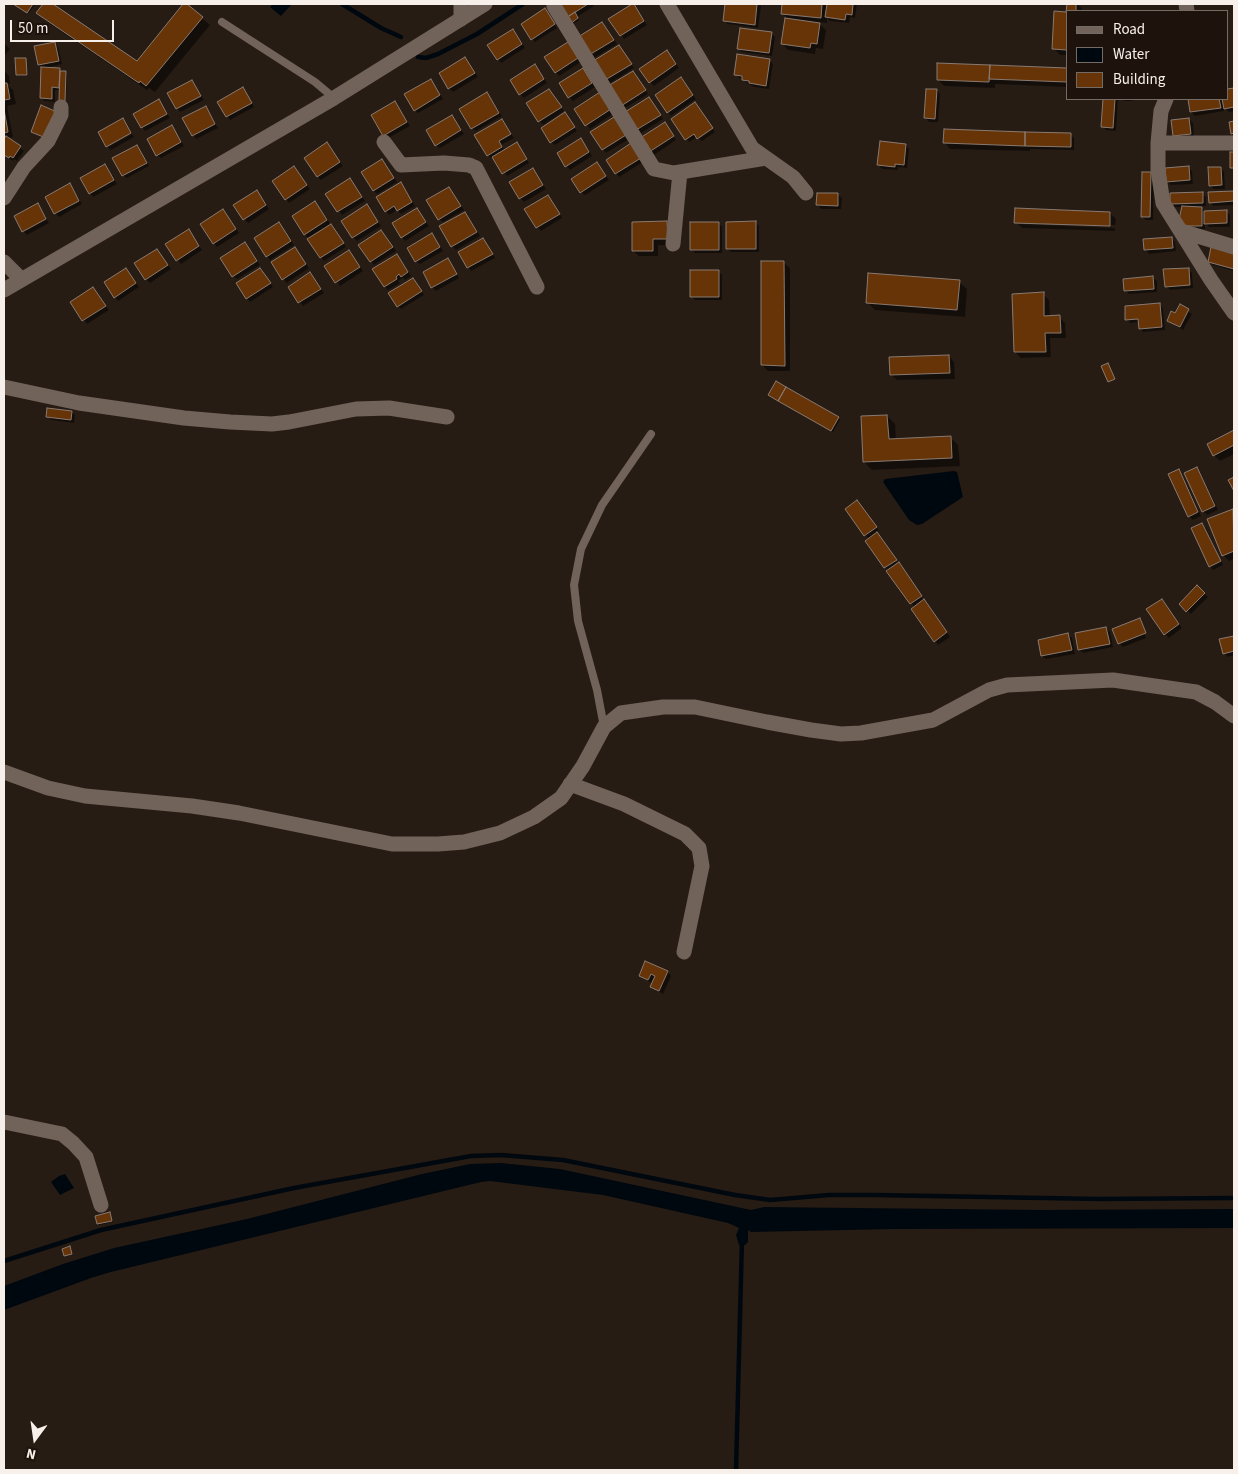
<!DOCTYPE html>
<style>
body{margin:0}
#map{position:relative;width:1238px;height:1474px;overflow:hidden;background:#271c14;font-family:"Source Sans 3",sans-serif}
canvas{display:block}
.frame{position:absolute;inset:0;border:5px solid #f7efea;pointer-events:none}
.legend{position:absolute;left:1066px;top:10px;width:162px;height:90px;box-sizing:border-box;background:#1d130c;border:1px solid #746b65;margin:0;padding:6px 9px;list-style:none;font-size:15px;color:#f7efea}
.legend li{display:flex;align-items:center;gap:10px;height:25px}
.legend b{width:25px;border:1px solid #746b65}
.north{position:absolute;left:10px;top:1414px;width:50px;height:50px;-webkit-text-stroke:4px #1d130c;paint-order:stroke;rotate:194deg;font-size:14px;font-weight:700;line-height:20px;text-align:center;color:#f7efea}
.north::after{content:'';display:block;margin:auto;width:18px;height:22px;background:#f7efea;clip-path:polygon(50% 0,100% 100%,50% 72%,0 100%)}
.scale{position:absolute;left:10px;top:20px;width:104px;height:22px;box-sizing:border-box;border:2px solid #f7efea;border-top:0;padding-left:6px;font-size:15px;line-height:18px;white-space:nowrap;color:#f7efea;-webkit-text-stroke:4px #1d130c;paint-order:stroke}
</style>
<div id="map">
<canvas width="1238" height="1474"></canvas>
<div class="frame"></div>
<ul class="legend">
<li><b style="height:6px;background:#71635a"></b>Road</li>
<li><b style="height:14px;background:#00080f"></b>Water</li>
<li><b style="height:14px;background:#673408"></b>Building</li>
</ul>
<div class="north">N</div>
<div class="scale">50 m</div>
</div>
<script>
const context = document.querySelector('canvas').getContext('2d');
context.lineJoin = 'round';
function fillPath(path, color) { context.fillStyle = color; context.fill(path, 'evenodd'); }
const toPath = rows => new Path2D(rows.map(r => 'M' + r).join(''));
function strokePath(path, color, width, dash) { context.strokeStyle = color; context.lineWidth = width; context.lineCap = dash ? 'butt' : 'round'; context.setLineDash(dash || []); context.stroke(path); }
fillPath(toPath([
 [273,4,292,4,281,16,270,7],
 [954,471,957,472,963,497,922,524,917,525,909,520,883,482,885,479],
 [501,1163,560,1169,751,1210,764,1207,1041,1210,1234,1209,1234,1228,894,1229,751,1232,748,1230,748,1242,745,1245,739,1245,736,1235,739,1228,728,1223,603,1195,490,1181,481,1182,111,1272,91,1278,4,1310,4,1286,63,1264,114,1248,247,1219,422,1174,470,1164],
 [65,1174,74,1188,60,1195,51,1182,59,1176]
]), '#00080f');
fillPath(toPath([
 [14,4,35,4,29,13],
 [44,4,51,4,137,62,185,4,210,25,155,92,149,88,147,90,46,21,38,13],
 [558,4,592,4,594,6,577,17,579,20,572,25],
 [633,4,647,25,624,39,610,19],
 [726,4,758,4,761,6,758,28,728,24,724,21],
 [783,4,857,4,855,18,850,17,849,23,830,21,827,18,827,23,817,22,826,30,823,49,816,48,815,54,788,50,783,44,789,20,782,13],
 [1068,4,1077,4,1082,8,1082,11,1068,11],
 [1067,13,1067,55,1060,55,1054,49],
 [548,14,557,28,535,42,532,39],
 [602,23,617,44,594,58,590,55],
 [771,33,775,37,772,56,742,52,738,48],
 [516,34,525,48,501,63,498,59],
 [4,43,10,49,4,56],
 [54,43,58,47,62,64,46,68,59,69,67,74,66,102,61,101,60,90,55,90,55,102,45,101,41,98,43,68,39,65],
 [568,43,581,62,559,76,556,72],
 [619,46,634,68,610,83,606,79],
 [670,55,679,68,654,86,650,82],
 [465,58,478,77,453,92,449,88],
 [25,59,28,76,18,76,17,75],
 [769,60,773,64,769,89,754,87,735,75],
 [1067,69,1067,87,995,84,995,88,944,86,938,80],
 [4,70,9,76,10,84,7,84,13,90,16,104,7,106,13,137,7,138,24,151,17,161,14,159,13,161,4,155,4,141,6,139,4,139],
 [538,70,547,83,524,98,520,94],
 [583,70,595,87,573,101,569,97],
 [633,72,648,94,625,108,610,87],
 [431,80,443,99,418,113,415,110],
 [192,82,204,100,180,112,177,108],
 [684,83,696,99,671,116,668,112],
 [243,89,254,107,230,120,219,102],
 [1234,89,1234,111,1229,112,1223,106,1224,111,1195,116,1191,112,1189,100,1192,100,1191,99,1221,99,1224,102,1223,99,1227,99,1227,90],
 [549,90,564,111,543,125,528,104],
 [937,90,940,94,938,122,929,122,926,118],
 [487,94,502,116,476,131,472,128],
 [600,94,614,113,590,129,576,109],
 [649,98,663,119,641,133,637,130],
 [1104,99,1118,99,1116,131,1106,130,1103,127],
 [1122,99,1132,99,1132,101,1124,101],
 [159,101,170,118,145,131,142,127],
 [395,103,410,126,388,138,384,135],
 [205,107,218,128,196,139,184,119],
 [565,114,577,131,555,145,551,142],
 [452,116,464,134,440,148,436,145],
 [614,118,629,139,606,153,603,149],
 [672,119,712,127,689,142],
 [1189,119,1193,123,1194,137,1174,135],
 [502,120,514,138,501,145,505,151,520,148,529,163,507,176,494,157,491,158,488,155],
 [172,127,184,146,161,158,157,155],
 [668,128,676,140,654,155,650,151],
 [713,129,715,132,702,141,699,139],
 [132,134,134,137,111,150,108,147],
 [1070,135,1074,138,1074,150,1030,149,1030,151,950,149,945,143],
 [584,143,592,156,570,170,558,154],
 [631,145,643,162,619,177,616,173],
 [906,145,909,149,907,168,898,167,898,170,882,169,879,165],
 [137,146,149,166,127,178,123,175],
 [330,148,343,166,321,180,318,177],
 [382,161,397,182,377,194,374,191],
 [597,164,609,180,585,195,581,192],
 [105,166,117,184,93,197,90,193],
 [294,168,310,189,289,203,286,199],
 [1189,168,1192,171,1193,184,1171,185,1167,182],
 [1221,168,1224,172,1225,189,1213,189,1210,185],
 [533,170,546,189,524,202,520,198],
 [1150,173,1154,177,1153,220,1146,220,1142,217],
 [350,180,365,201,342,215,327,194],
 [401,184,415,206,401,214,397,210,389,215,386,211],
 [70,185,82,204,59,217,55,213],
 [449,188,464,210,443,222,439,219],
 [1234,192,1234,205,1213,206,1210,202,1209,193],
 [1202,194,1206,197,1206,206,1199,206,1206,212,1226,211,1230,215,1230,227,1209,227,1205,223,1205,229,1192,229,1180,224,1183,207,1175,207,1171,203],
 [260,195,269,209,248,223,244,219],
 [838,195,842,198,841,209,821,209,818,205],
 [548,196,562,218,541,231,526,209],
 [37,205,49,223,27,235,23,231],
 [318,206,346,247,324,261,305,234],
 [367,206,381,226,357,241,353,237],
 [417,209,429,226,405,241,402,237],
 [223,210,239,233,217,247,214,243],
 [1016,210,1110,213,1116,219,1115,225,1020,222,1020,224,1115,228,1115,231,1022,228,1016,222],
 [465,213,480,236,456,250,452,246],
 [667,222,673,228,673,245,658,245,658,256,639,256,633,251],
 [755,222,759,226,759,252,731,252,727,249],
 [279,223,294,245,270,260,267,256],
 [718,223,722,227,722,253,695,253,691,249],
 [381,231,396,251,374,265,360,246],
 [432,234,443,251,420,264,416,261],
 [192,235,202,250,181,264,167,245],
 [1171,238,1175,242,1176,251,1149,254,1146,250],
 [483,239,495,258,471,271,459,253],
 [245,244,260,265,237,279,233,276],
 [295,248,309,268,287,283,283,279],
 [1212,249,1234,254,1234,271,1213,265,1209,262],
 [157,250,171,269,150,283,146,279],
 [352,255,363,271,340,286,326,266],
 [397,255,411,276,405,280,403,278,398,281,400,283,388,290,385,287],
 [451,263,459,278,436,291,432,287],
 [784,263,790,268,790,371,768,371,762,365],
 [126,269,139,287,118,301,115,297],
 [260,269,273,287,250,302,247,298],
 [1188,269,1192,273,1193,288,1170,290,1166,286],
 [718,271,722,275,722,300,695,300,691,296],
 [310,274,324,293,303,306,289,287],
 [1153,278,1157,281,1157,292,1129,294,1125,290],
 [413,279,424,295,401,309,398,306],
 [959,282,967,289,965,317,875,310,867,302],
 [93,288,109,310,87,324,72,302],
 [1043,294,1049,300,1050,317,1059,317,1065,323,1066,338,1050,338,1051,357,1021,358,1015,352],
 [1160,305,1163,308,1165,330,1143,332,1140,328,1139,322,1130,323,1127,319],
 [1180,306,1192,314,1183,330,1168,320,1176,315],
 [949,356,954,362,955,379,897,380,891,375],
 [777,383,839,418,840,420,833,432,771,396],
 [72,412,75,415,74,423,51,420,48,416],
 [887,416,895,424,896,440,950,437,958,445,960,466,872,470,864,462],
 [1234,431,1234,454,1220,461,1214,455,1209,444],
 [1196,469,1200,472,1218,510,1207,515,1203,511],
 [1179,471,1182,474,1201,516,1193,520,1189,516],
 [857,502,879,531,876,533,950,637,938,645,915,608,867,541,869,539,865,535],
 [1233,510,1234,559,1229,561,1223,555,1209,520],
 [1202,524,1206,528,1223,565,1213,570,1210,566],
 [1197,587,1208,597,1191,614,1180,604],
 [1165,604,1182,628,1169,638,1165,634],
 [1140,620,1142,622,1140,622,1146,638,1123,647,1119,643],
 [1106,628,1110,632,1113,647,1083,653,1079,649],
 [1068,635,1072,638,1075,654,1046,659,1042,656],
 [1234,637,1234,655,1228,657,1224,653,1221,640],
 [646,962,668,972,671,976,663,994,652,987,653,984,640,976],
 [109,1213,113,1222,99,1225,98,1224]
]), '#0007');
strokePath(toPath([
 [342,4,381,28,401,37],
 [418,57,426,58,438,54,477,34,523,4],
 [4,1261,101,1230,294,1188,471,1156,501,1155,563,1160,735,1195,770,1200,829,1195,875,1195,1099,1199,1234,1198],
 [736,1470,742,1239]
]), '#00080f', 4.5);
const building = toPath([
 [13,4,33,4,27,13,13,4],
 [43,4,53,4,137,61,183,4,187,4,203,17,146,86,140,81,139,83,36,13,43,4],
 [557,4,588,4,566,18,557,4],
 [632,4,634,4,644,21,620,36,608,19,632,4],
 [725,4,757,4,755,25,723,21,725,4],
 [782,4,822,4,821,18,781,14,782,4],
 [827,4,853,4,852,15,846,14,845,20,825,17,827,4],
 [1067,4,1076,4,1076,11,1067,11,1067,50,1052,49,1054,11,1066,12,1067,4],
 [545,8,555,24,531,40,521,24,545,8],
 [575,12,578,18,570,24,566,18,575,12],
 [785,18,820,23,817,44,811,43,810,48,781,44,785,18],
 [602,22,614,40,589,55,578,37,602,22],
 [740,28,772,32,769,53,737,49,740,28],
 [513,29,522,44,497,60,487,45,513,29],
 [55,42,59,61,38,65,34,46,55,42],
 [568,42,578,58,555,73,544,57,568,42],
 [619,45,632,64,605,80,593,61,619,45],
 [667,50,676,64,649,83,639,69,667,50],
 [737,54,770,59,766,86,749,83,749,81,742,80,742,76,734,75,737,54],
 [465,57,475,73,448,89,439,73,465,57],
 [15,58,26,58,27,75,16,75,15,58],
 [937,63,990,65,989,82,937,80,937,63],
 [535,64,544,79,519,95,510,80,535,64],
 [990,65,1067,68,1067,82,989,79,990,65],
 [41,67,60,68,59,88,52,87,52,99,40,98,41,67],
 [583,68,592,83,568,98,559,83,583,68],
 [60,71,66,71,65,101,59,100,60,71],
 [633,71,646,90,621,106,608,86,633,71],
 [681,77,693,95,667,113,655,95,681,77],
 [431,79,440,95,414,111,404,94,431,79],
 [192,80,201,96,176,109,167,93,192,80],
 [4,83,7,83,10,99,4,100,4,83],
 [243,87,252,103,226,117,217,102,243,87],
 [1234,88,1234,107,1224,109,1222,99,1227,99,1227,89,1234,88],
 [549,89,562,107,538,122,526,103,549,89],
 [926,89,937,89,935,119,924,118,926,89],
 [487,92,499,113,471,129,459,109,487,92],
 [600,92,611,109,585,126,574,109,600,92],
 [649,97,661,115,636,130,625,112,649,97],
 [159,99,167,114,141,128,133,114,159,99],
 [1103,99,1115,99,1113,128,1101,127,1103,99],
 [1188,99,1219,99,1221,108,1190,112,1188,99],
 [395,101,407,122,383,136,371,115,395,101],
 [695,102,713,128,697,139,694,134,685,140,671,119,695,102],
 [41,105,57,112,46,138,31,132,41,105],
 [206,106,215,124,192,136,182,118,206,106],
 [4,109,8,132,4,133,4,109],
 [565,112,575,127,550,143,541,128,565,112],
 [452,115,461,130,435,146,426,130,452,115],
 [614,117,626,135,602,150,590,132,614,117],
 [123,118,131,133,106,147,98,132,123,118],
 [1189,118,1191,134,1173,136,1171,120,1189,118],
 [502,119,511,134,499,141,502,147,487,156,474,135,502,119],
 [1234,121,1234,133,1231,134,1229,122,1234,121],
 [665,122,674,136,649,152,640,138,665,122],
 [172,125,181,142,156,156,147,139,172,125],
 [944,129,1025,132,1025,146,943,143,944,129],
 [1025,132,1071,133,1071,147,1025,146,1025,132],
 [6,136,21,146,13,158,10,156,9,158,4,155,4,139,6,136],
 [581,138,589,152,565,167,557,153,581,138],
 [880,141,906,144,904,165,895,164,895,167,877,165,880,141],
 [327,142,340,162,317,177,304,158,327,142],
 [517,142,527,159,502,174,492,157,517,142],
 [631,143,641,158,615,174,606,160,631,143],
 [137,145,147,163,122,176,112,158,137,145],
 [1230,152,1234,152,1234,168,1230,168,1230,152],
 [382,159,394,178,373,191,361,172,382,159],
 [597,162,606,176,580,193,571,179,597,162],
 [105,164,114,180,89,194,80,178,105,164],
 [294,166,307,185,285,200,272,181,294,166],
 [1189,166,1190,180,1166,182,1165,168,1189,166],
 [1208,167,1221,167,1222,185,1209,186,1208,167],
 [533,168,543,185,519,199,509,182,533,168],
 [1142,172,1151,172,1150,217,1141,217,1142,172],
 [350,178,362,197,337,212,325,194,350,178],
 [401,182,412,202,397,211,394,206,385,212,376,197,401,182],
 [70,183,79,201,54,214,45,197,70,183],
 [449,187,461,206,438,220,426,200,449,187],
 [257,190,266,205,243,220,233,205,257,190],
 [1234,191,1234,201,1209,203,1208,192,1234,191],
 [1203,192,1203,203,1170,204,1170,193,1203,192],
 [817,193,838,193,838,206,816,205,817,193],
 [548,195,560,214,536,228,524,209,548,195],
 [315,201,327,220,304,235,292,216,315,201],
 [38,203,46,219,22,232,14,216,38,203],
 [367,204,378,222,352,238,341,221,367,204],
 [1182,206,1202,207,1202,226,1187,226,1178,224,1182,206],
 [417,208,426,222,401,238,392,223,417,208],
 [1015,208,1110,212,1110,226,1014,223,1015,208],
 [223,209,236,229,213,244,200,224,223,209],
 [1227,210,1227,223,1204,224,1204,211,1227,210],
 [465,212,477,232,451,247,439,226,465,212],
 [667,221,668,239,653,239,653,251,632,251,632,222,667,221],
 [756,221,756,249,726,249,726,222,756,221],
 [279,222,291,241,266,257,254,238,279,222],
 [690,222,719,222,719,250,690,250,690,222],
 [331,224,344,243,320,258,307,239,331,224],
 [189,229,199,246,176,261,165,244,189,229],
 [381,230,393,247,370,262,358,245,381,230],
 [432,233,440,247,415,262,407,248,432,233],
 [1172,237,1173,248,1144,250,1143,239,1172,237],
 [483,238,493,254,467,268,458,252,483,238],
 [245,242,257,261,232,277,220,258,245,242],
 [295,247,306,264,282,280,271,262,295,247],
 [1211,247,1234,253,1234,269,1208,262,1211,247],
 [157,249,168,265,145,280,134,263,157,249],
 [349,250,360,267,335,283,324,266,349,250],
 [397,254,408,272,401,277,399,274,396,277,397,279,384,287,372,269,397,254],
 [448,258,457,274,431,288,423,272,448,258],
 [761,261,784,261,785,366,761,365,761,261],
 [126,268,136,283,114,298,104,282,126,268],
 [260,268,271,283,246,299,236,283,260,268],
 [1189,268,1190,285,1165,287,1163,269,1189,268],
 [690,270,719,270,719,297,690,297,690,270],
 [310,272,321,289,298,303,288,287,310,272],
 [868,273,960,280,957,310,866,303,868,273],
 [1153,276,1154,289,1124,291,1123,279,1153,276],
 [413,278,422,291,397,307,388,293,413,278],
 [93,287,106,306,82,321,70,302,93,287],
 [1044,292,1044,316,1060,315,1061,333,1045,333,1046,352,1014,352,1012,294,1044,292],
 [1160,303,1162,327,1139,329,1138,319,1125,320,1125,306,1160,303],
 [1180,304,1189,309,1180,327,1167,321,1171,311,1175,313,1180,304],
 [949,355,950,373,890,375,889,357,949,355],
 [1108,363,1115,379,1108,382,1101,366,1108,363],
 [776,381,786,387,778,401,768,395,776,381],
 [786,387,839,417,831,431,778,401,786,387],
 [47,408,72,411,71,420,46,417,47,408],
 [887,415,889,439,951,436,952,458,863,462,861,416,887,415],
 [1234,430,1234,445,1213,456,1207,444,1234,430],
 [1197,467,1215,506,1202,512,1184,473,1197,467],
 [1179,469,1198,512,1188,517,1168,474,1179,469],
 [1234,477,1234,491,1228,480,1234,477],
 [857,500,877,527,864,536,845,509,857,500],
 [1233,509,1234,551,1222,556,1207,519,1233,509],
 [1202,523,1221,561,1209,567,1191,528,1202,523],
 [877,532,897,560,884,568,865,541,877,532],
 [899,562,922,596,910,604,886,571,899,562],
 [1197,585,1205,593,1186,612,1179,604,1197,585],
 [924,599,947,632,934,642,911,609,924,599],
 [1162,599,1179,624,1164,635,1146,609,1162,599],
 [1140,618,1146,633,1118,644,1112,629,1140,618],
 [1106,627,1110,644,1078,650,1075,633,1106,627],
 [1068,633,1072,650,1041,656,1038,640,1068,633],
 [1234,636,1234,651,1223,654,1219,639,1234,636],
 [645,961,668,971,659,991,650,987,655,976,651,974,648,980,639,976,645,961],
 [110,1212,112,1221,97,1224,95,1216,110,1212],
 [70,1246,72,1254,64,1256,62,1249,70,1246]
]);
fillPath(building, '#673408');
strokePath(building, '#887a71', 1);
strokePath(toPath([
 [222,22,315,82,334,98],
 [604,727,597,690,578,621,574,585,581,549,602,505,651,434]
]), '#71635a', 8);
strokePath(toPath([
 [667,4,752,148,793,177,806,193],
 [1186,4,1187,11],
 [554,6,654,169,674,173,766,158],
 [461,19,461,4],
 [1166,99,1161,111,1158,143,1158,170,1163,203,1211,280,1234,313],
 [384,142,401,165,444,163,469,165,476,168,537,287],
 [1158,143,1234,143],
 [4,198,24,167,48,141,61,115,61,107],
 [1181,231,1234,247],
 [673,244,680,172],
 [4,262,21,279],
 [4,387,79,403,184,418,230,422,272,424,289,422,356,409,389,408,447,417],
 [4,772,48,788,85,796,192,806,239,813,392,844,438,844,464,842,500,833,534,817,561,798,583,766,604,727,621,713,663,707,695,707,767,722,811,730,841,734,861,733,933,720,989,690,1007,685,1113,680,1196,692,1215,702,1234,716],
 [570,784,624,804,685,834,699,848,702,866,684,952],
 [4,1122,62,1134,73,1143,86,1157,101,1205]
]), '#71635a', 15);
strokePath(toPath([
 [4,290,334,98,485,4]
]), '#71635a', 15);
</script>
